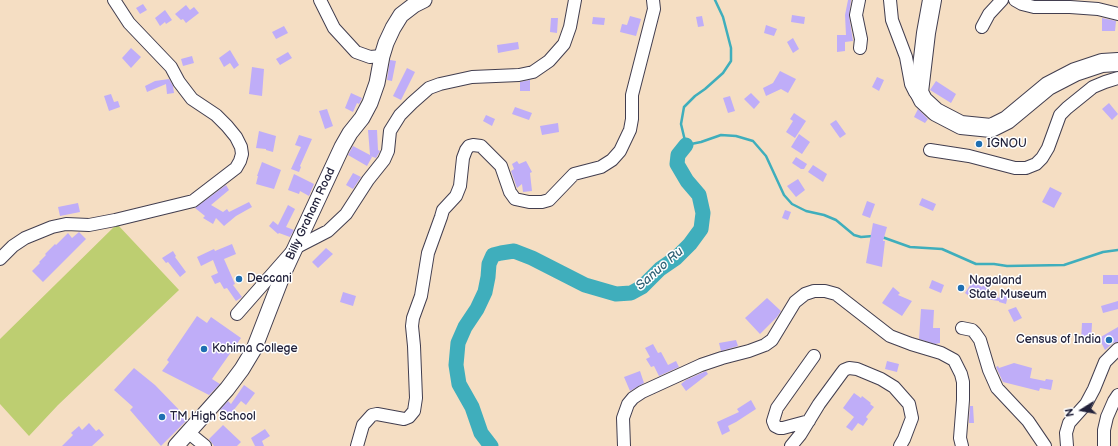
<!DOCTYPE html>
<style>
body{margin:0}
#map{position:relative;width:1118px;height:446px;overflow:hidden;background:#f5dec3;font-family:"Balsamiq Sans",sans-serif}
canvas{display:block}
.north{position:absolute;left:1062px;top:390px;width:40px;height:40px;-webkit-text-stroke:3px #fff;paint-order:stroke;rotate:259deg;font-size:11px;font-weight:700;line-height:16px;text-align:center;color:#22223b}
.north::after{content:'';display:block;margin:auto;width:14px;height:18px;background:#22223b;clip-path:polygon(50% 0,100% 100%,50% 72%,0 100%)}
</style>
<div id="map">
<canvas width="1118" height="446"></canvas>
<div class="north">N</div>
</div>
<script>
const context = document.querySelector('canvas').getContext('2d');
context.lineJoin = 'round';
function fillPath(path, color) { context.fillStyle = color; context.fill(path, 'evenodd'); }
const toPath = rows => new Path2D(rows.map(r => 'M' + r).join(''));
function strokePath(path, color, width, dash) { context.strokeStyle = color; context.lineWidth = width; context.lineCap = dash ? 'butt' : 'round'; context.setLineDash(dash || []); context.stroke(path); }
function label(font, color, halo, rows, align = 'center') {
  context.font = font + ' "Balsamiq Sans",sans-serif'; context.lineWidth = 3; context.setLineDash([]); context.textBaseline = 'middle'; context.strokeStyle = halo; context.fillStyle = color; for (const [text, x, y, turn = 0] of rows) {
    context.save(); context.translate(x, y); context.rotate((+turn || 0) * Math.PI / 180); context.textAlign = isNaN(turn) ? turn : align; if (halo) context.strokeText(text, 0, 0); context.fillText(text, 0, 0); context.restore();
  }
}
fillPath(toPath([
 [117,224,179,290,58,405,29,436,0,404,0,339]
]), '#bdce71');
strokePath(toPath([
 [715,0,723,17,731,48,731,61,723,73,705,89,695,96,684,107,681,124,686,145,701,142,721,135,736,136,753,141,766,156,784,195,792,204,806,211,824,215,836,220,854,235,861,237,873,236],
 [882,237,910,247,942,249,976,264,994,264,1007,266,1064,265,1103,252,1118,250]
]), '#3faebc', 2.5);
strokePath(toPath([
 [491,446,481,433,472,407,459,384,456,365,458,343,465,327,477,309,485,292,488,277,489,264,493,255,501,253,514,251,532,258,585,285,616,294,631,293,642,287,660,269,676,258,690,244,701,229,703,213,699,195,687,181,677,164,678,155,686,145]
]), '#3faebc', 15);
fillPath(toPath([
 [848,0,851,0,849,16,853,41,845,42,845,51,837,52,837,35,846,35,845,15],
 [143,4,147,10,140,14,136,8],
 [186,5,190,10,194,7,199,13,186,23,183,19,181,20,175,14],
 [165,10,172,20,166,24,165,22,160,26,155,18],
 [792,15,805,17,804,24,791,22],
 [630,16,641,19,636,36,620,32,622,24,627,25],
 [702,16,704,26,698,27,696,17],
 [593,17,605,18,604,25,592,24],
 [551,18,558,18,557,33,550,32],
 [1102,18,1116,21,1115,31,1102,31],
 [766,25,777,29,774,36,764,33],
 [284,26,288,33,276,39,272,32],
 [793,38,799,49,793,53,787,42],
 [518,42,519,49,498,53,497,45],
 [131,48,141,57,131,68,122,58],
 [230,50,239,65,234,69,230,63,224,67,219,58],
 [288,52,292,58,280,65,276,59],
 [192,56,194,63,183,66,181,59],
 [390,60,396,61,392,81,387,80],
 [252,67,264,69,262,96,249,94],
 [407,68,415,72,401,100,393,96],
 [780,71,796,79,788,93,781,89,766,96,763,88,773,83],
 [877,77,884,80,879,91,872,87],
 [169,79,173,86,174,93,167,94,166,84,147,92,145,86,155,81],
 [530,80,530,91,520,91,520,82],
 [936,81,956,94,951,103,930,90],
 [351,93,362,98,359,104,357,103,353,112,345,108],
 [751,93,760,102,754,109,744,99],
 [111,94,114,102,118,101,120,107,109,111,104,96],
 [730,96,735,111,728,113,723,98],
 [1109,103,1118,114,1112,120,1102,109],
 [515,107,532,113,529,120,512,114],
 [327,109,333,126,325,129,319,111],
 [918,109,928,119,925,123,914,117],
 [794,113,806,121,795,138,786,132,793,121,790,119],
 [486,115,495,119,492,126,483,121],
 [836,120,846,134,840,138,830,124],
 [558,123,559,132,542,135,540,126],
 [368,130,377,130,378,150,380,151,376,158,370,156,372,157,367,166,348,155,353,146,370,155],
 [259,131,276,136,273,152,266,150,266,149,256,148],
 [799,134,810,142,802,154,791,147],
 [299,135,312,139,300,166,301,167,299,172,291,169,301,147,295,145],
 [796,157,807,164,804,169,801,169,792,163],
 [517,161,519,164,526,161,532,172,530,173,532,191,523,192,522,184,517,188,511,171,514,169,512,164],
 [262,162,281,170,274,189,256,184,258,176,257,176],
 [813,165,827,174,823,182,808,172],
 [353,173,361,177,353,189,346,185],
 [294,174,314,184,309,196,300,191,299,194,288,190],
 [798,179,805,190,796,197,787,186],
 [226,185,229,190,211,205,223,212,227,209,229,212,249,202,252,207,236,216,224,226,216,218,213,224,203,218,205,216,195,208],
 [1050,187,1062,193,1054,208,1042,202],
 [922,198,936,204,933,211,919,205],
 [867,201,875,204,870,218,862,215],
 [78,203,80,212,60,216,58,207],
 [288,205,295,209,286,227,294,230,290,237,279,233,278,234,269,226,273,221,278,225],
 [785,210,791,212,788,220,782,218],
 [873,223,887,227,883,241,885,241,882,267,866,263],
 [79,232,86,239,43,282,32,271,40,263,39,262,46,255,45,254,55,244,56,245,68,233,72,238],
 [232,244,236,254,224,259,235,284,233,285,242,297,236,301,227,288,224,289,220,282,215,284,211,276,218,273,213,260,201,266,197,257,214,249,215,251],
 [326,248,333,254,318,268,312,262],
 [173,251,176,256,175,257,186,272,180,277,168,262,166,263,162,258],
 [1103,275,1118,275,1118,284,1103,284],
 [932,280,944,285,941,293,929,288],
 [973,281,982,287,983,285,999,298,1001,289,1009,291,1006,304,999,302,999,301,985,299,976,292,972,298,965,293],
 [893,287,900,293,898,295,912,301,902,316,882,303],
 [343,292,356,296,353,306,340,302],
 [767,298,781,311,777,317,760,334,745,318],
 [1118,301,1118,309,1103,313,1101,306],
 [1016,307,1022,318,1014,322,1008,310],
 [921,309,934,310,933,328,940,328,940,343,935,344,919,339],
 [197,316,207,323,211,317,241,338,212,379,220,384,209,395,162,371,169,362,167,360],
 [1082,323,1092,323,1091,341,1081,341],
 [1118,327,1118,342,1113,343,1105,350,1099,338],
 [736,340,738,346,721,351,719,343],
 [653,344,658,353,661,352,668,365,676,361,679,367,659,376,654,366,651,367,646,359,650,357,645,348],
 [887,361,899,364,897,372,885,369],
 [1014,363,1032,368,1030,378,1045,381,1046,379,1053,380,1051,390,1040,388,1039,391,1003,382,996,367,998,366,999,368],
 [134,368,155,385,188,419,161,446,130,410,133,407,114,390],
 [640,371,644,383,630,391,624,377],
 [706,371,708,374,686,391,681,384,686,380],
 [244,385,255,393,246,405,241,401,228,417,220,410,228,401,231,404],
 [854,393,861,398,862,396,871,403,870,404,874,407,866,417,868,419,863,426,858,423,852,431,846,427,854,417,843,408],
 [751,400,756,409,736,422,728,426,730,431,722,435,717,422,739,412,737,409],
 [970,406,973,406,974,423,969,423],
 [89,423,96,431,99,429,104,435,92,446,62,446,73,435,71,433,79,426,82,430],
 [223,425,241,442,237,446,214,446,209,439],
 [265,429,270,436,262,441,264,446,255,446,251,438]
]), '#bfadf8');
const minor = toPath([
 [320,0,334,28,356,52,370,57,382,56],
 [859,0,856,15,861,39,860,48],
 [890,0,892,20,906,57,911,84,915,92,919,97],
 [1015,0,1022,4,1034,7,1070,7,1098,9,1118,14],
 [982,27,989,14,1002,0],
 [930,150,969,156,1015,168,1026,168,1036,164,1042,158,1048,148,1060,115,1067,108,1093,87,1105,82,1118,78],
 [0,259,13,246,25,238,52,227,66,224,89,225,115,220,193,201,236,168,240,161,242,154,241,147,236,137,227,126,216,115,192,99,179,82,171,67,129,23,114,0],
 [237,314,295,248,328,231,346,214,368,180,384,160,388,151,390,131,400,115,412,103,429,88,440,84,472,77,519,75,533,72,549,61,564,44,570,27,575,0],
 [962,328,972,330,975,333,980,340,989,370,997,388,1028,421,1045,446],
 [809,421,783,428,779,428,775,426,773,421,777,408,814,356],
 [189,433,205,446],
 [357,446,363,425,372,415,377,414,404,419,409,417,414,411,416,398,414,346,412,326,413,318,421,296,428,253,441,217,443,210,456,196,460,186,463,158,466,150,469,146,473,145,481,146,501,166,510,192,515,199,529,202,542,202,549,200,574,174,601,167,612,160,620,151,630,130,632,119,632,95,654,9,653,0],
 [624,446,623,418,628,404,633,398,642,392,701,365,722,358,749,351,765,345,772,340,795,302,805,294,814,291,825,291,836,294,890,336,911,344,941,353,954,360,961,374,963,382,963,400,960,438,962,446],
 [791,446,800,435,819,404,841,374,844,370,849,368,857,369,881,379,894,387,909,404,912,418,904,439,900,446],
 [1067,446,1066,433,1069,423,1086,404,1094,389,1105,362,1118,349],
 [1104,446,1104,430,1107,417,1114,401,1118,395]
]);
const major = toPath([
 [176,446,227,389,242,369,254,349,283,274,342,147,350,133,362,118,370,103,377,83,382,56,386,43,393,28,401,15,414,5,424,0]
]);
const highway = toPath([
 [932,0,926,33,919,92,923,100,936,112,961,125,991,128,1007,120,1048,86,1075,72,1102,63,1118,62]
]);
strokePath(minor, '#423e4f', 14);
strokePath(major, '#423e4f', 17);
strokePath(highway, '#423e4f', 20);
strokePath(minor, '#fff', 12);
strokePath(major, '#fff', 15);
strokePath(highway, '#fff', 18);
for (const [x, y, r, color] of [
 [979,144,4,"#1f6fb2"],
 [239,279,4,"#1f6fb2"],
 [961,288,4,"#1f6fb2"],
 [1109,340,4,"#1f6fb2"],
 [204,349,4,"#1f6fb2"],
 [162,417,4,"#1f6fb2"]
]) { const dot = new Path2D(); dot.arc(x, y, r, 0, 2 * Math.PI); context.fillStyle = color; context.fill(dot); strokePath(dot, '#fff', 1.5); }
label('12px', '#22223b', '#fff', [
 ["IGNOU",987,144],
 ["Deccani",247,279],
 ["Nagaland",969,281],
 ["State Museum",969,295],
 ["Census of India",1101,340,"right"],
 ["Kohima College",212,349],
 ["TM High School",170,417]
], 'left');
label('12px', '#22223b', '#fff', [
 ["Billy Graham Road",311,214,-65]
]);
label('italic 13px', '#2f6175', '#fff', [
 ["Sanuo Ru",660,269,-41]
]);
</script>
